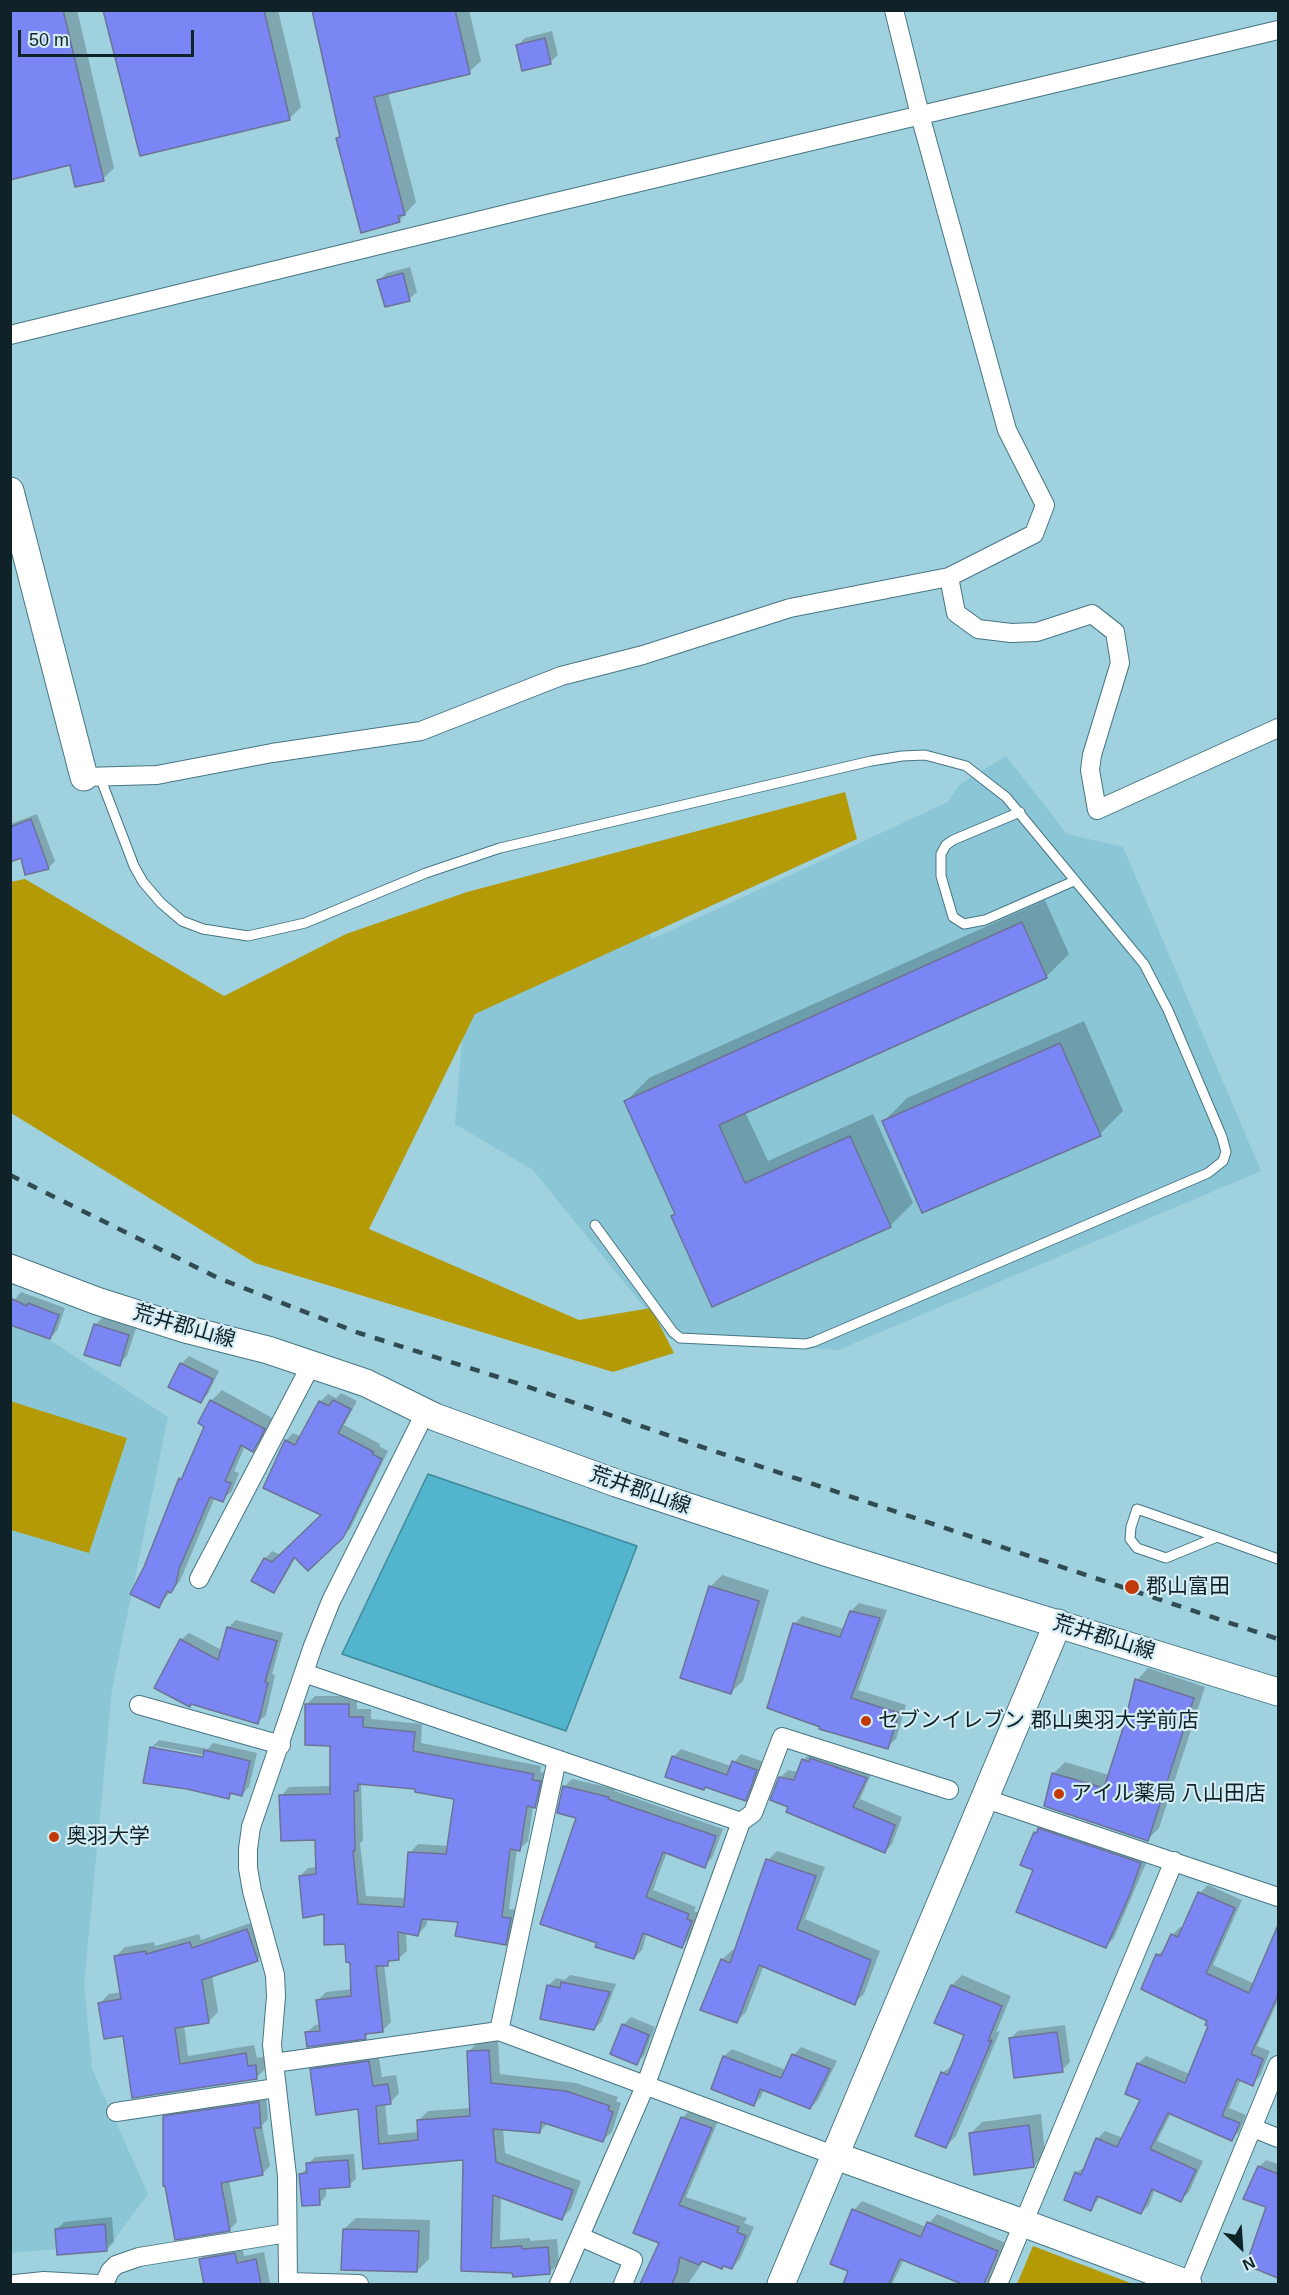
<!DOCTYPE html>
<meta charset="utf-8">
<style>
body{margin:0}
#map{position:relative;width:1289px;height:2295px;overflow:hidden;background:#9fd1de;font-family:Helvetica,sans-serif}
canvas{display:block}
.frame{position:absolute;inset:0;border:12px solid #0e2227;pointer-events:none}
.north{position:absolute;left:1211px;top:2217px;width:60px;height:60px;-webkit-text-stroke:4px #d4edf4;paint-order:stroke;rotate:155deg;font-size:16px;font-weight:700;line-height:24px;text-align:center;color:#0e2227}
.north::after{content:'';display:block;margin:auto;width:21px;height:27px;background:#0e2227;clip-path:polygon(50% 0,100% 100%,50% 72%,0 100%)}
.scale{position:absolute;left:18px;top:30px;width:176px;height:27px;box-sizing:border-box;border:3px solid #0e2227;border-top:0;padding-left:8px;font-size:18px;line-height:21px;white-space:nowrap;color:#0e2227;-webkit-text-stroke:4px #d4edf4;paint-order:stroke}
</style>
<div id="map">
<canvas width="1289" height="2295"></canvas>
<div class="frame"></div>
<div class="north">N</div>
<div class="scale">50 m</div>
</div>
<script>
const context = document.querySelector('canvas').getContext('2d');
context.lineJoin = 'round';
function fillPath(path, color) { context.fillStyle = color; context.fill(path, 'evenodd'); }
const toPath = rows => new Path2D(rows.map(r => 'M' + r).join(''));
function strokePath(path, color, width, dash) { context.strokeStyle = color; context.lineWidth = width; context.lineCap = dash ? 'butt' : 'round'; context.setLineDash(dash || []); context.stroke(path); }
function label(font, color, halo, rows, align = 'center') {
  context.font = font + ' Helvetica,"Noto Sans JP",sans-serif'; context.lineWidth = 4.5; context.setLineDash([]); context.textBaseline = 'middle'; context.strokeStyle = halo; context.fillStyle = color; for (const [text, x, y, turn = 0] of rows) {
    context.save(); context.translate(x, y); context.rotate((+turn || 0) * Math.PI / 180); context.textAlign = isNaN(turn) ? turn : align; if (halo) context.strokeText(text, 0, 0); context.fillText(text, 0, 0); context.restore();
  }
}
fillPath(toPath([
 [1006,756,1067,834,1123,847,1261,1171,838,1350,670,1339,533,1170,455,1124,465,1007,645,925,652,939,948,802,959,785],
 [10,1314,168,1417,112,1689,84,1984,92,2069,148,2194,111,2244,11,2253]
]), '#8ac6d6');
fillPath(toPath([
 [845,792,857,839,475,1014,369,1229,579,1320,651,1308,674,1353,613,1372,255,1263,11,1113,10,882,25,879,224,996,346,934,467,892],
 [10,1401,127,1438,89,1553,11,1530],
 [1033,2246,1133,2284,1017,2284]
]), '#b59a08');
const water = toPath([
 [428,1474,637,1546,566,1731,342,1654,428,1474]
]);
fillPath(water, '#52b5cd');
strokePath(water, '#3e899b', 1.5);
fillPath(toPath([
 [10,10,77,10,114,168,103,179,71,164],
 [106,10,278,10,301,107,290,118,141,154],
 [313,10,469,10,481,61,469,72,388,92,416,202,399,221,338,138,341,135],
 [552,31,558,55,550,62,518,45,525,38],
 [410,267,417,292,409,299,379,280,387,273],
 [37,814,55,861,49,867,26,873,22,856,10,860,10,824],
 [1045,900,1069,954,1047,976,745,1112,768,1161,873,1114,913,1203,890,1226,676,1213,626,1101,649,1078],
 [1084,1021,1123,1111,1100,1134,884,1121,907,1098],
 [21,1292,65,1308,57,1331,50,1338,10,1308,15,1299],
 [103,1317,136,1328,127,1356,119,1364,95,1325],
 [189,1356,219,1371,208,1394,200,1401,181,1364],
 [222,1390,274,1419,263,1440,253,1450,245,1446,234,1471,239,1473,232,1491,222,1500,215,1497,180,1581,158,1606,160,1532,168,1506,181,1479,185,1475,206,1426,200,1423,212,1400],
 [341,1393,357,1401,344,1425,380,1444,379,1446,388,1451,350,1529,342,1537,296,1557,281,1583,274,1591,265,1559,272,1551,281,1555,323,1515,275,1462,286,1440,293,1433,301,1437,320,1402,328,1394,336,1398],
 [722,1575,769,1590,743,1681,731,1692,710,1587],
 [859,1603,887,1610,858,1690,906,1705,896,1739,887,1747,794,1624,802,1616,845,1629,851,1611],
 [236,1620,283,1633,272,1674,275,1675,266,1715,258,1722,192,1703,181,1640,189,1633,222,1650,228,1628],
 [1148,1668,1205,1687,1159,1828,1147,1840,1045,1805,1054,1773,1065,1762,1109,1775,1137,1680],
 [315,1696,357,1696,357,1709,371,1709,371,1719,422,1724,421,1743,541,1766,540,1772,548,1773,543,1798,533,1806,528,1841,520,1849,517,1849,509,1909,518,1910,514,1935,505,1943,460,1921,428,1918,426,1926,418,1934,406,1932,407,1951,398,1959,392,1959,384,1964,391,2022,383,2030,371,2032,365,2037,306,2033,315,2025,321,2024,318,2000,326,1992,353,1989,351,1961,347,1943,300,1876,308,1868,317,1867,316,1839,281,1796,289,1787,332,1786,332,1744,307,1704],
 [364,1783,417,1788,456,1798,449,1846,418,1844,410,1853,406,1898,366,1896,360,1843,363,1841,361,1785],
 [159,1740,208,1749,213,1743,257,1753,249,1787,241,1795,233,1793,228,1798,151,1748],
 [155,1746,210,1756,210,1759,155,1749],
 [681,1749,731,1766,741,1754,764,1762,753,1792,745,1799,706,1786,704,1789,673,1757],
 [811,1753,873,1770,860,1799,902,1817,892,1844,885,1852,790,1806,780,1778,788,1770,798,1772,803,1760],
 [572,1779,615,1789,615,1791,723,1829,712,1858,704,1866,667,1852,653,1890,696,1907,694,1911,699,1913,689,1939,681,1946,647,1933,642,1950,634,1958,598,1942,578,1817,564,1787],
 [1047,1821,1147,1861,1114,1938,1106,1946,1035,1869,1035,1833],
 [777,1851,825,1867,805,1919,880,1951,864,1994,854,2003,764,1965,746,2012,736,2022,722,1960,732,1950,736,1952,768,1860],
 [1208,1885,1242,1900,1213,1965,1255,1984,1278,1929,1278,2001,1257,2046,1270,2051,1260,2076,1252,2084,1241,2079,1229,2108,1246,2115,1239,2132,1231,2139,1171,2113,1157,2141,1203,2161,1189,2192,1181,2200,1155,2189,1149,2205,1141,2213,1101,2196,1091,2209,1076,2173,1086,2166,1097,2139,1105,2131,1123,2138,1142,2099,1138,2064,1146,2056,1190,2074,1210,2025,1209,2020,1158,1955,1166,1947,1172,1935,1180,1927,1184,1929,1200,1893],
 [256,1921,266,1951,257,1960,212,1975,218,2012,209,2021,184,2025,188,2056,254,2045,257,2058,264,2057,265,2069,256,2078,133,2097,125,2035,100,2003,109,1994,122,1992,116,1956,125,1947,154,1942,155,1946,199,1934,201,1940],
 [570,1975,616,1984,602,2021,594,2029,548,1986,556,1978,565,1980],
 [962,1975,1011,1996,996,2032,1000,2031,956,2136,946,2146,942,2073,954,2064,966,2035,952,1985],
 [631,2017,655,2027,644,2056,636,2063,623,2025],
 [1065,2025,1070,2062,1062,2070,1011,2038,1018,2031],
 [498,2041,500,2074,576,2083,618,2097,616,2101,621,2103,612,2132,602,2141,548,2123,539,2132,503,2128,505,2153,581,2181,571,2209,562,2218,501,2196,500,2240,530,2238,530,2241,557,2239,559,2263,550,2272,463,2270,465,2158,365,2168,360,2107,312,2070,321,2061,378,2053,382,2077,396,2075,399,2093,390,2103,385,2103,388,2135,419,2132,418,2121,428,2111,471,2108,468,2052,477,2043],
 [801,2047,837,2061,818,2100,810,2108,764,2089,761,2097,753,2104,724,2056,732,2049,786,2070,794,2055],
 [266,2095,268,2119,262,2125,270,2166,262,2174,229,2180,237,2222,230,2229,166,2185,164,2117,172,2109],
 [691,2109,719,2119,686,2197,747,2218,744,2223,754,2227,740,2259,732,2268,704,2260,688,2284,641,2284,661,2242,635,2232,683,2117],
 [1041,2114,1045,2154,1034,2166,970,2134,982,2122],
 [354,2154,356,2179,349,2185,326,2187,326,2196,319,2203,301,2174,308,2167,308,2164,315,2157],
 [1266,2160,1278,2164,1278,2273,1276,2275,1268,2206,1259,2167],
 [862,2201,926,2227,937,2214,1006,2243,989,2282,987,2284,966,2284,904,2259,892,2284,844,2284,849,2271,854,2210],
 [112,2217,114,2242,106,2250,57,2229,64,2222],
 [356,2218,430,2220,429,2259,417,2271,344,2229],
 [242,2246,244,2256,264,2252,270,2283,268,2284,201,2284,205,2281,201,2259,208,2252]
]), '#0003');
const building = toPath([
 [10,10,63,10,104,181,75,187,70,165,10,180,10,10],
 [103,10,264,10,290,120,140,156,103,10],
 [312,10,455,10,470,74,374,97,405,215,398,216,400,222,361,233,336,138,340,137,312,10],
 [545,38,551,64,522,71,516,45,545,38],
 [403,273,410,301,385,307,377,280,403,273],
 [31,819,49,869,25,875,21,858,10,862,10,827,31,819],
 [1022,922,1047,978,719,1125,745,1183,850,1136,891,1227,712,1307,671,1216,675,1214,624,1101,1022,922],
 [1060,1043,1101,1136,922,1213,882,1121,1060,1043],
 [10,1298,27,1306,28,1303,59,1315,50,1339,10,1325,10,1298],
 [94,1324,129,1335,120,1366,84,1355,94,1324],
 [180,1363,213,1379,201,1403,168,1387,180,1363],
 [210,1400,265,1429,253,1452,241,1445,225,1481,231,1483,223,1502,210,1497,179,1569,176,1584,171,1593,167,1591,159,1608,130,1594,144,1567,179,1478,181,1480,204,1427,198,1423,210,1400],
 [333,1400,351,1409,338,1433,374,1452,372,1454,382,1459,343,1538,308,1571,294,1557,274,1593,251,1581,264,1558,272,1562,321,1515,263,1488,285,1440,295,1445,319,1401,329,1406,333,1400],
 [709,1586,759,1601,731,1694,680,1678,709,1586],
 [850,1611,880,1618,851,1698,899,1713,888,1749,819,1729,820,1727,767,1708,793,1623,840,1637,850,1611],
 [227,1627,277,1641,265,1682,268,1683,258,1724,191,1704,190,1707,154,1688,180,1639,218,1660,227,1627],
 [1135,1679,1194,1698,1148,1841,1044,1806,1052,1773,1104,1788,1125,1722,1135,1679],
 [305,1704,349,1704,349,1717,363,1717,363,1727,415,1732,413,1751,534,1774,532,1780,541,1781,535,1808,527,1806,520,1851,510,1849,502,1917,511,1918,506,1945,455,1936,458,1922,422,1919,418,1936,398,1932,399,1960,388,1961,388,1966,376,1966,383,2032,365,2034,366,2039,307,2047,305,2032,320,2031,316,2000,351,1996,350,1963,346,1962,345,1944,324,1945,324,1914,303,1918,299,1876,316,1874,315,1840,281,1841,279,1795,330,1794,330,1746,305,1745,305,1704],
 [358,1784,415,1789,415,1792,454,1799,446,1854,408,1852,404,1907,358,1904,353,1851,355,1851,354,1791,358,1791,358,1784],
 [150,1747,203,1757,204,1750,250,1761,242,1796,230,1793,229,1799,187,1789,143,1783,150,1747],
 [672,1756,727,1775,732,1761,757,1770,746,1801,705,1787,704,1790,665,1777,672,1756],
 [810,1758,867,1778,853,1807,895,1825,885,1853,786,1812,788,1807,770,1800,779,1777,794,1780,802,1759,809,1762,810,1758],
 [563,1786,609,1797,608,1799,716,1836,705,1868,663,1852,646,1897,689,1914,687,1919,692,1921,682,1948,643,1933,634,1959,595,1947,597,1943,540,1924,576,1818,557,1813,563,1786],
 [1038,1828,1141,1863,1130,1894,1106,1948,1016,1912,1033,1870,1020,1865,1034,1832,1037,1833,1038,1828],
 [766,1859,816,1876,797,1929,871,1960,855,2005,759,1965,737,2023,700,2010,721,1959,730,1963,766,1859],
 [1198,1892,1235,1908,1206,1973,1249,1993,1278,1925,1278,1995,1251,2054,1263,2059,1253,2086,1237,2079,1222,2116,1240,2123,1232,2141,1168,2113,1150,2149,1196,2170,1181,2202,1152,2189,1141,2214,1097,2196,1091,2211,1064,2200,1075,2172,1081,2175,1096,2138,1117,2147,1140,2100,1125,2094,1137,2063,1185,2083,1208,2026,1205,2025,1207,2021,1141,1989,1156,1954,1161,1956,1171,1934,1178,1937,1198,1892],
 [247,1929,258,1961,202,1980,209,2023,175,2028,180,2064,246,2053,248,2066,256,2065,257,2079,132,2098,123,2036,104,2039,98,2003,121,1999,114,1956,146,1951,146,1954,190,1942,192,1948,247,1929],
 [561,1982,610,1992,594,2030,540,2019,547,1985,560,1988,561,1982],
 [951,1985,1002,2006,988,2041,992,2040,946,2148,915,2136,941,2072,948,2075,964,2035,934,2023,951,1985],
 [622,2024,649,2035,637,2065,610,2054,622,2024],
 [1057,2032,1063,2072,1014,2078,1009,2038,1057,2032],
 [489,2050,491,2083,566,2091,610,2106,608,2110,613,2112,603,2142,541,2122,540,2133,493,2129,496,2162,573,2190,562,2220,493,2195,491,2248,522,2246,522,2249,548,2247,550,2274,513,2277,512,2273,461,2271,463,2160,363,2169,358,2109,316,2115,310,2069,369,2061,373,2086,388,2084,391,2104,376,2106,379,2144,418,2140,417,2120,470,2116,467,2051,489,2050],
 [792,2054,830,2069,810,2109,760,2089,754,2106,711,2089,723,2056,781,2078,792,2054],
 [259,2102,261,2128,254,2128,263,2175,221,2183,230,2231,175,2240,165,2186,163,2186,163,2116,259,2102],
 [681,2117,712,2128,679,2205,739,2227,737,2232,746,2236,732,2269,723,2266,722,2269,702,2261,699,2265,680,2257,677,2272,672,2284,640,2284,659,2243,633,2233,681,2117],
 [1029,2125,1034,2167,974,2175,969,2133,1029,2125],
 [348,2160,350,2187,319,2189,320,2205,302,2206,299,2174,307,2173,306,2163,348,2160],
 [1258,2166,1278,2174,1278,2278,1246,2265,1266,2207,1243,2199,1258,2166],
 [852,2209,921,2237,927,2222,998,2251,984,2284,962,2284,900,2259,889,2284,843,2284,848,2271,830,2264,852,2209],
 [105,2224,107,2251,57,2255,55,2229,105,2224],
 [343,2229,419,2231,417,2272,341,2270,343,2229],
 [235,2253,237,2263,256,2259,261,2284,204,2284,199,2259,235,2253]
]);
fillPath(building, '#7b86f5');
strokePath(building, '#6c7396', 1.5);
const lane = toPath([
 [100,777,134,866,143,882,161,903,182,921,203,929,248,936,305,923,426,873,500,848,871,761,902,756,925,755,966,766,1006,797,1144,964,1168,1010,1222,1137,1226,1152,1223,1161,1208,1173,813,1342,805,1344,680,1338,673,1332,595,1225],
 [1020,812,953,840,946,845,941,854,941,876,953,917,964,924,985,920,1074,881],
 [1217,1537,1166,1558,1137,1548,1130,1539,1131,1527,1137,1509,1217,1537,1278,1559]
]);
const street = toPath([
 [10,335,531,208,1278,30],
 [949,577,956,613,978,629,1011,633,1037,632,1092,614,1115,632,1120,663,1092,755,1090,770,1097,810,1278,728],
 [84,777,157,775,272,753,421,731,561,676,643,655,790,608,949,577,1034,534,1045,505,1007,430,920,115,894,10],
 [199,1579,311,1365],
 [304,1673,741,1822],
 [139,1705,281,1745],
 [983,1798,1278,1897],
 [499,2031,557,1759],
 [274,2063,499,2031,836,2156],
 [116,2112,276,2088],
 [1253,2128,1278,2138],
 [581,2237,633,2260,623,2284],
 [288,2282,359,2284],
 [15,2284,44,2281,98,2284],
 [104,2284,110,2271,116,2265,139,2257,287,2233],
 [288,2284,287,2176,272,2045,276,1996,275,1975,252,1891,248,1868,248,1849,251,1827,313,1646,331,1601,426,1411],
 [559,2284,646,2084,741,1822,753,1813,782,1737,949,1790],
 [998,2284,1174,1861],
 [1188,2284,1278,2065]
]);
const secondary = toPath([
 [10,491,84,777],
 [10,1268,97,1301,185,1329,268,1350,366,1383,435,1417,616,1483,831,1554,1278,1692],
 [836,2156,1023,2223,1188,2284],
 [781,2284,1058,1623]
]);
strokePath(lane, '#467683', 11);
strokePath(street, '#467683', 20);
strokePath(secondary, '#467683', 29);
strokePath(lane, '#fff', 9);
strokePath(street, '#fff', 18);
strokePath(secondary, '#fff', 27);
strokePath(toPath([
 [10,1175,218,1278,359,1333,520,1384,699,1446,1278,1639]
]), '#304b52', 4.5, [10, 10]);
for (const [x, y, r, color] of [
 [1132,1587,8,"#c23a09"],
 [866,1721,6,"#c23a09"],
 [1059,1794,6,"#c23a09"],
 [54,1837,6,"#c23a09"]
]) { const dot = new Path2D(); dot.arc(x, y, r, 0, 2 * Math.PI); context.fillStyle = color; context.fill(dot); strokePath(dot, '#d4edf4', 2); }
label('21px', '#0e2227', '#d4edf4', [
 ["荒井郡山線",184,1327,16],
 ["荒井郡山線",640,1491,19],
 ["荒井郡山線",1104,1638,17]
]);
label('21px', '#0e2227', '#d4edf4', [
 ["郡山富田",1146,1587],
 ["セブンイレブン 郡山奥羽大学前店",878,1721],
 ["アイル薬局 八山田店",1071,1794],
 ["奥羽大学",66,1837]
], 'left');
</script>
